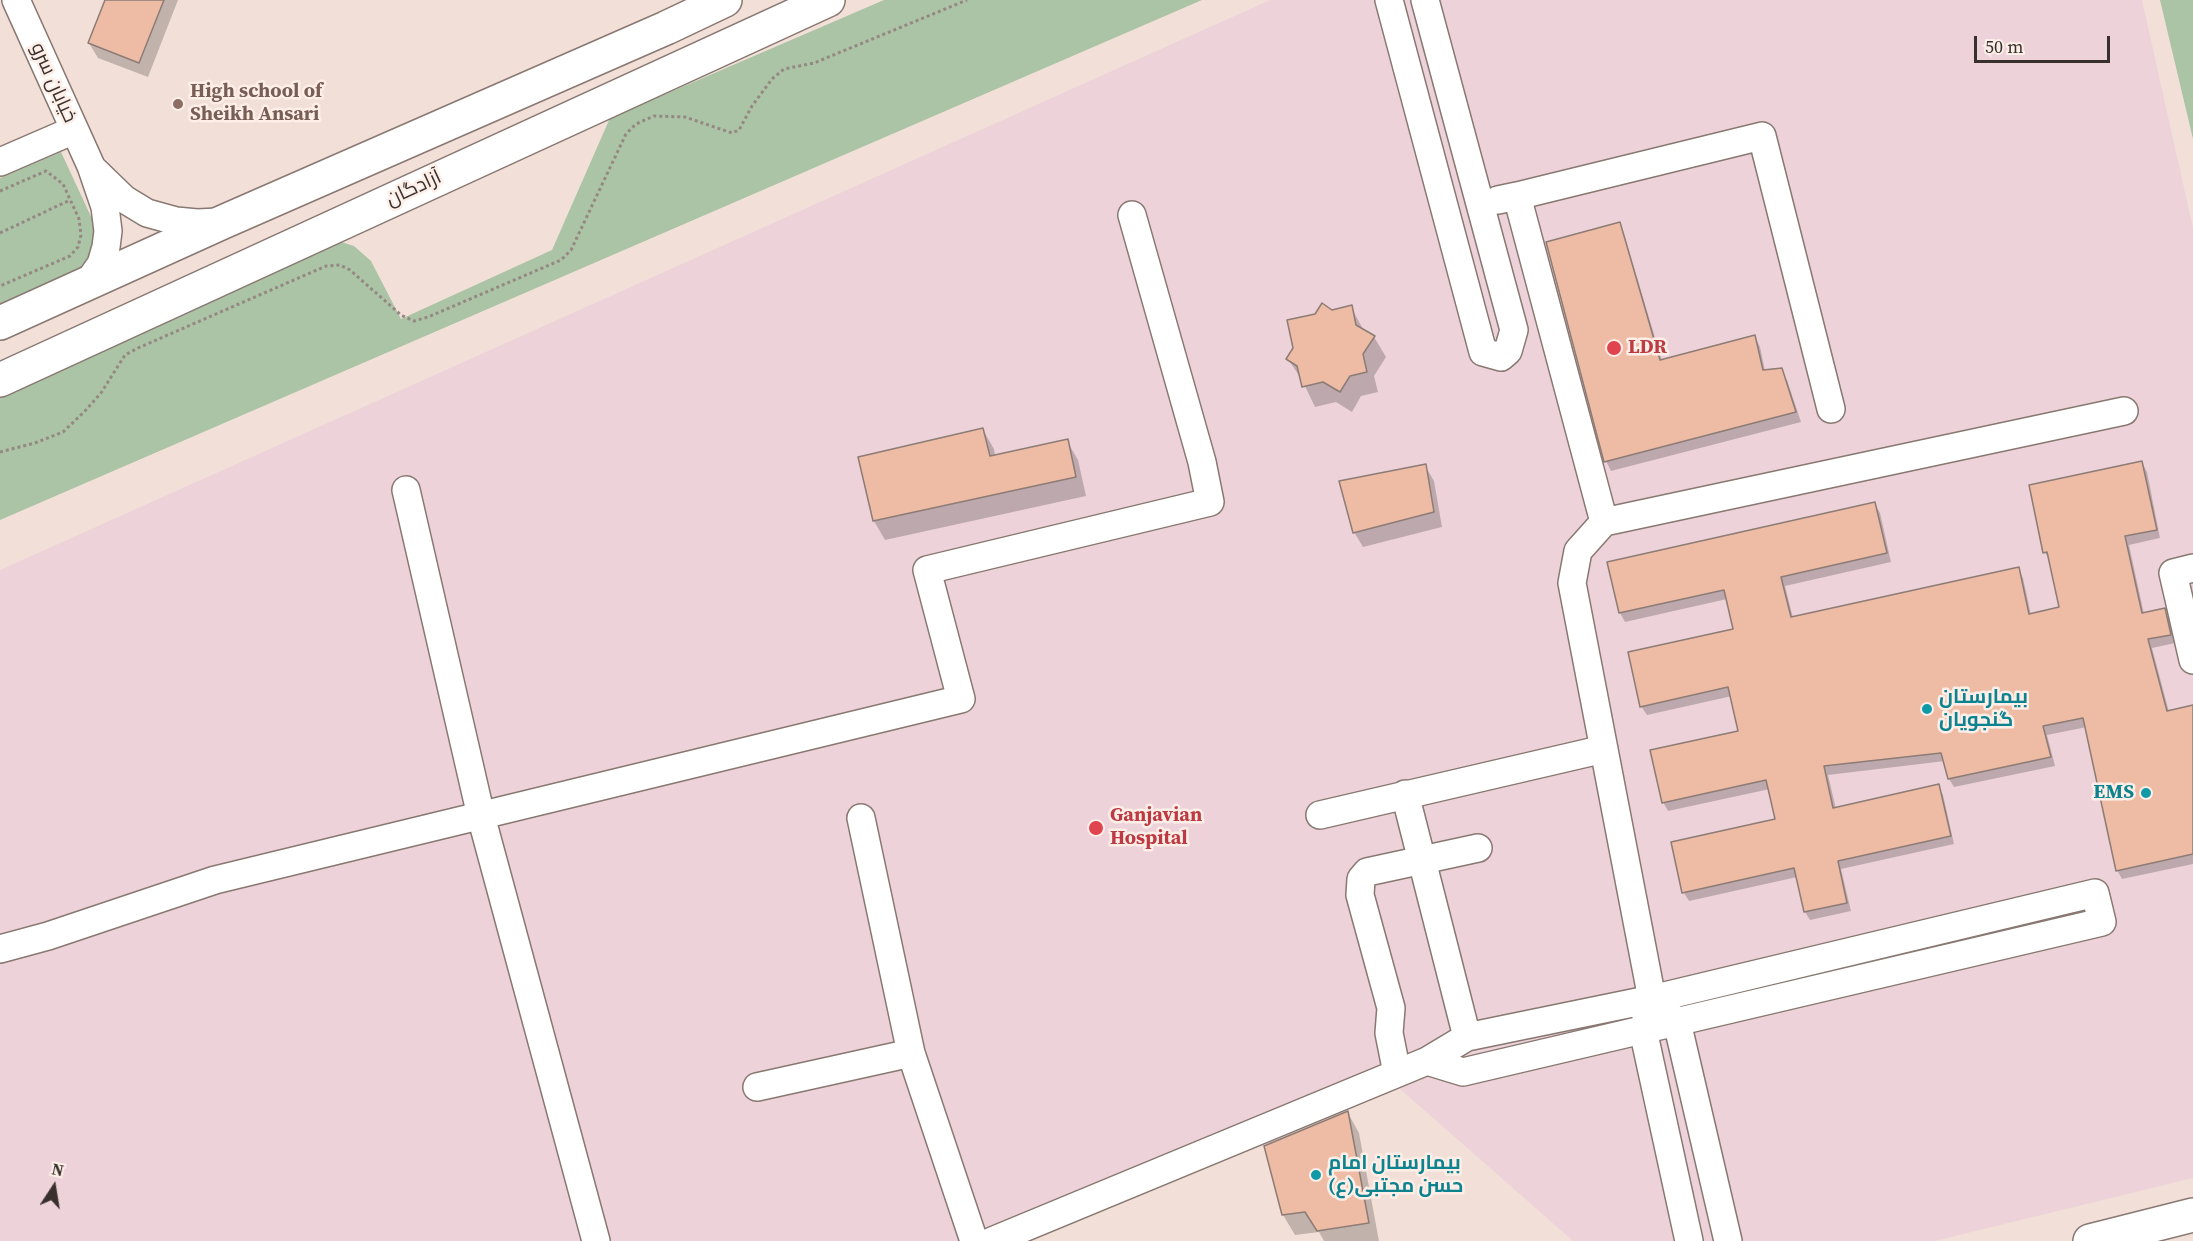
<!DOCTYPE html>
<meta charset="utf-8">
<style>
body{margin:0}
#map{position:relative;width:2193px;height:1241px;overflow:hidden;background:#f2e0d8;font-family:"Source Serif 4",serif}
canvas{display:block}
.north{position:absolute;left:24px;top:1157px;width:60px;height:60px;-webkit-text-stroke:4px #fdeee8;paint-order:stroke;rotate:12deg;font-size:16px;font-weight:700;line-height:24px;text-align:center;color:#37302d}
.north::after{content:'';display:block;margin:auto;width:21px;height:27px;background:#37302d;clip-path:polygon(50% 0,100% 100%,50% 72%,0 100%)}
.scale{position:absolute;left:1974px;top:36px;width:136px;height:27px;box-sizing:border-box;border:3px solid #37302d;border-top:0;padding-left:8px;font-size:18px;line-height:21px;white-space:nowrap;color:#37302d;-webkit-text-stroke:4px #fdeee8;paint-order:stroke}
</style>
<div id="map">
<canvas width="2193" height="1241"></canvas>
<div class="north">N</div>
<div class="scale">50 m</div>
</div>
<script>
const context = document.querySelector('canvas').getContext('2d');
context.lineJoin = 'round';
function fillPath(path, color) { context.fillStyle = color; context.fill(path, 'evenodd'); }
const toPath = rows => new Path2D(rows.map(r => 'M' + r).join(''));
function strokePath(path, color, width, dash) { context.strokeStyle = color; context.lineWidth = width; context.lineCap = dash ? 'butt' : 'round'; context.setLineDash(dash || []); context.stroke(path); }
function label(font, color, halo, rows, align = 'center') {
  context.font = font + ' "Source Serif 4",Cairo,serif'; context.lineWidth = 5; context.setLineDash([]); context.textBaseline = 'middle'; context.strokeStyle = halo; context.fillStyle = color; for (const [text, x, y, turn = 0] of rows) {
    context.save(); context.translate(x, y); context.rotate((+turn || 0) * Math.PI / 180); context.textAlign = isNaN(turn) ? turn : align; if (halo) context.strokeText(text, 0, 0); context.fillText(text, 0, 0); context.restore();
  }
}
fillPath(toPath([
 [1270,0,2142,0,2193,228,2193,1178,1935,1241,1573,1241,1400,1089,1383,1087,1018,1241,0,1241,0,570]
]), '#edd3d9');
fillPath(toPath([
 [884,0,1202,0,0,520,0,394,338,241,354,246,371,261,401,319,552,250,610,118],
 [2160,0,2193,0,2193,139],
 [61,152,94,223,94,242,89,260,78,276,0,311,0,178]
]), '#abc4a5');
fillPath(toPath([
 [106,0,178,0,148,77,98,58,89,43],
 [1619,224,1624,234,1662,361,1755,337,1760,347,1765,371,1781,370,1787,380,1801,422,1611,471,1606,461],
 [1351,307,1364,331,1374,337,1386,357,1374,376,1378,392,1361,396,1352,412,1336,402,1315,407,1302,380,1288,359,1332,311],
 [983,430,994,449,995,456,1067,441,1078,460,1086,496,885,540,874,521,860,458],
 [2142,463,2147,472,2160,538,2129,545,2144,614,2164,609,2169,618,2175,643,2152,648,2169,712,2193,706,2193,864,2122,879,2117,870,2087,727,2047,735,2055,766,1954,787,1949,779,1945,761,1828,775,1836,809,1938,786,1943,795,1954,844,1841,869,1851,911,1810,920,1805,912,1797,877,1689,901,1684,893,1672,843,1777,820,1770,789,1668,811,1663,802,1740,732,1732,696,1647,715,1641,706,1734,630,1727,599,1625,622,1620,613,1609,563,1875,504,1880,513,1891,562,1785,586,1793,618,2018,569,2023,578,2031,615,2061,608,2050,561,2045,552],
 [1425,466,1434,481,1442,527,1363,547,1354,532],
 [1348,1113,1359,1133,1379,1241,1324,1241,1319,1232,1295,1235,1283,1215]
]), '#0003');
const building = toPath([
 [105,0,164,0,139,63,88,43,105,0],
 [1620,222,1660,360,1755,335,1763,370,1782,368,1796,412,1604,462,1546,242,1620,222],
 [1322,303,1332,310,1352,305,1356,325,1375,336,1363,354,1367,372,1350,376,1340,392,1323,382,1302,387,1297,366,1286,359,1293,348,1287,320,1315,314,1322,303],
 [983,428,990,456,1068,439,1076,477,873,521,858,457,983,428],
 [2142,461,2157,530,2125,536,2142,613,2165,608,2171,635,2148,639,2167,711,2193,705,2193,854,2116,871,2083,718,2043,726,2051,757,1948,779,1941,753,1824,766,1833,808,1939,784,1951,836,1838,861,1847,903,1804,912,1794,868,1682,893,1671,842,1775,819,1766,780,1662,803,1650,750,1738,731,1728,687,1640,707,1628,652,1733,629,1724,590,1619,613,1607,562,1875,502,1887,553,1781,577,1791,617,2019,567,2029,614,2059,607,2047,552,2043,553,2029,485,2142,461],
 [1426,464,1434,512,1353,533,1339,481,1426,464],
 [1348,1111,1369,1223,1317,1231,1305,1212,1282,1215,1264,1146,1348,1111]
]);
fillPath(building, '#eebba5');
strokePath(building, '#8c7c75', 1.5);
const minor = toPath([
 [16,0,91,166,105,207,108,231,106,247,101,264,87,284],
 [1389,0,1483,352,1501,357,1508,351,1514,330,1425,0],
 [0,162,74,130],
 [94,170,124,199,147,213,176,221,197,223,219,222],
 [1517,196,1762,136,1831,409],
 [1498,200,1517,196,1604,522],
 [406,490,481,816,596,1241],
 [2193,568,2173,573,2193,660],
 [1405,794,1467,1037],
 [1320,815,1604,749],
 [861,818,911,1053,974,1241],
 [0,949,48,936,215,880,961,699,927,570,1210,502,1202,462,1132,215],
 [1664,1010,1677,1022,1728,1241],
 [1397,1073,1389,1033,1391,1008,1360,895,1361,879,1367,872,1478,848],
 [757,1087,911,1053],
 [992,1241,1427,1061,1467,1037,1652,999,2095,893,2102,922,1463,1072,1427,1061],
 [1689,1241,1643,1030,1652,999,1572,583,1578,551,1604,522,2124,411]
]);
const major = toPath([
 [0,323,223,222,666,28,725,0],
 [0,380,828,0],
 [2090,1241,2193,1215]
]);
strokePath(minor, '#887871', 30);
strokePath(major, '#887871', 36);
strokePath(toPath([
 [0,191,46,171,63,184,79,219,81,235,78,247,70,256,0,286],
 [0,233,70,200],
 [0,452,35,443,63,432,85,411,101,393,125,355,138,348,326,266,340,265,350,270,401,315,414,321,428,317,561,260,571,250,626,134,636,124,654,116,685,117,732,133,739,130,752,106,772,79,784,69,814,63,967,0]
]), '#958883', 3, [3, 3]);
strokePath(minor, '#fff', 27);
strokePath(major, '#fff', 33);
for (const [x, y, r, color] of [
 [178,104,6,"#8d6e63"],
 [1614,348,8,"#e0444e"],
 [1927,709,6,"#0f9aa8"],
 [2146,793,6,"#0f9aa8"],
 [1096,828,8,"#e0444e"],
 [1316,1175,6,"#0f9aa8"]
]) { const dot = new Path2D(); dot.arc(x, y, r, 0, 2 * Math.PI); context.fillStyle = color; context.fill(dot); strokePath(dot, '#fdeee8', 2); }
label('20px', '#37302d', '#fdeee8', [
 ["خیابان سرو",53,83,66],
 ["آزادگان",414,189,-25]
]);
label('bold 20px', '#785e54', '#fdeee8', [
 ["High school of",190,92],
 ["Sheikh Ansari",190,115]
], 'left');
label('bold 20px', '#be3a42', '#fdeee8', [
 ["LDR",1628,348],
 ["Ganjavian",1110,816],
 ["Hospital",1110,839]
], 'left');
label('bold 20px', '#0d838f', '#fdeee8', [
 ["بیمارستان",1939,698],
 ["گنجویان",1939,721],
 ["EMS",2134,793,"right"],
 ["بیمارستان امام",1328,1164],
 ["حسن مجتبی(ع)",1328,1187]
], 'left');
</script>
